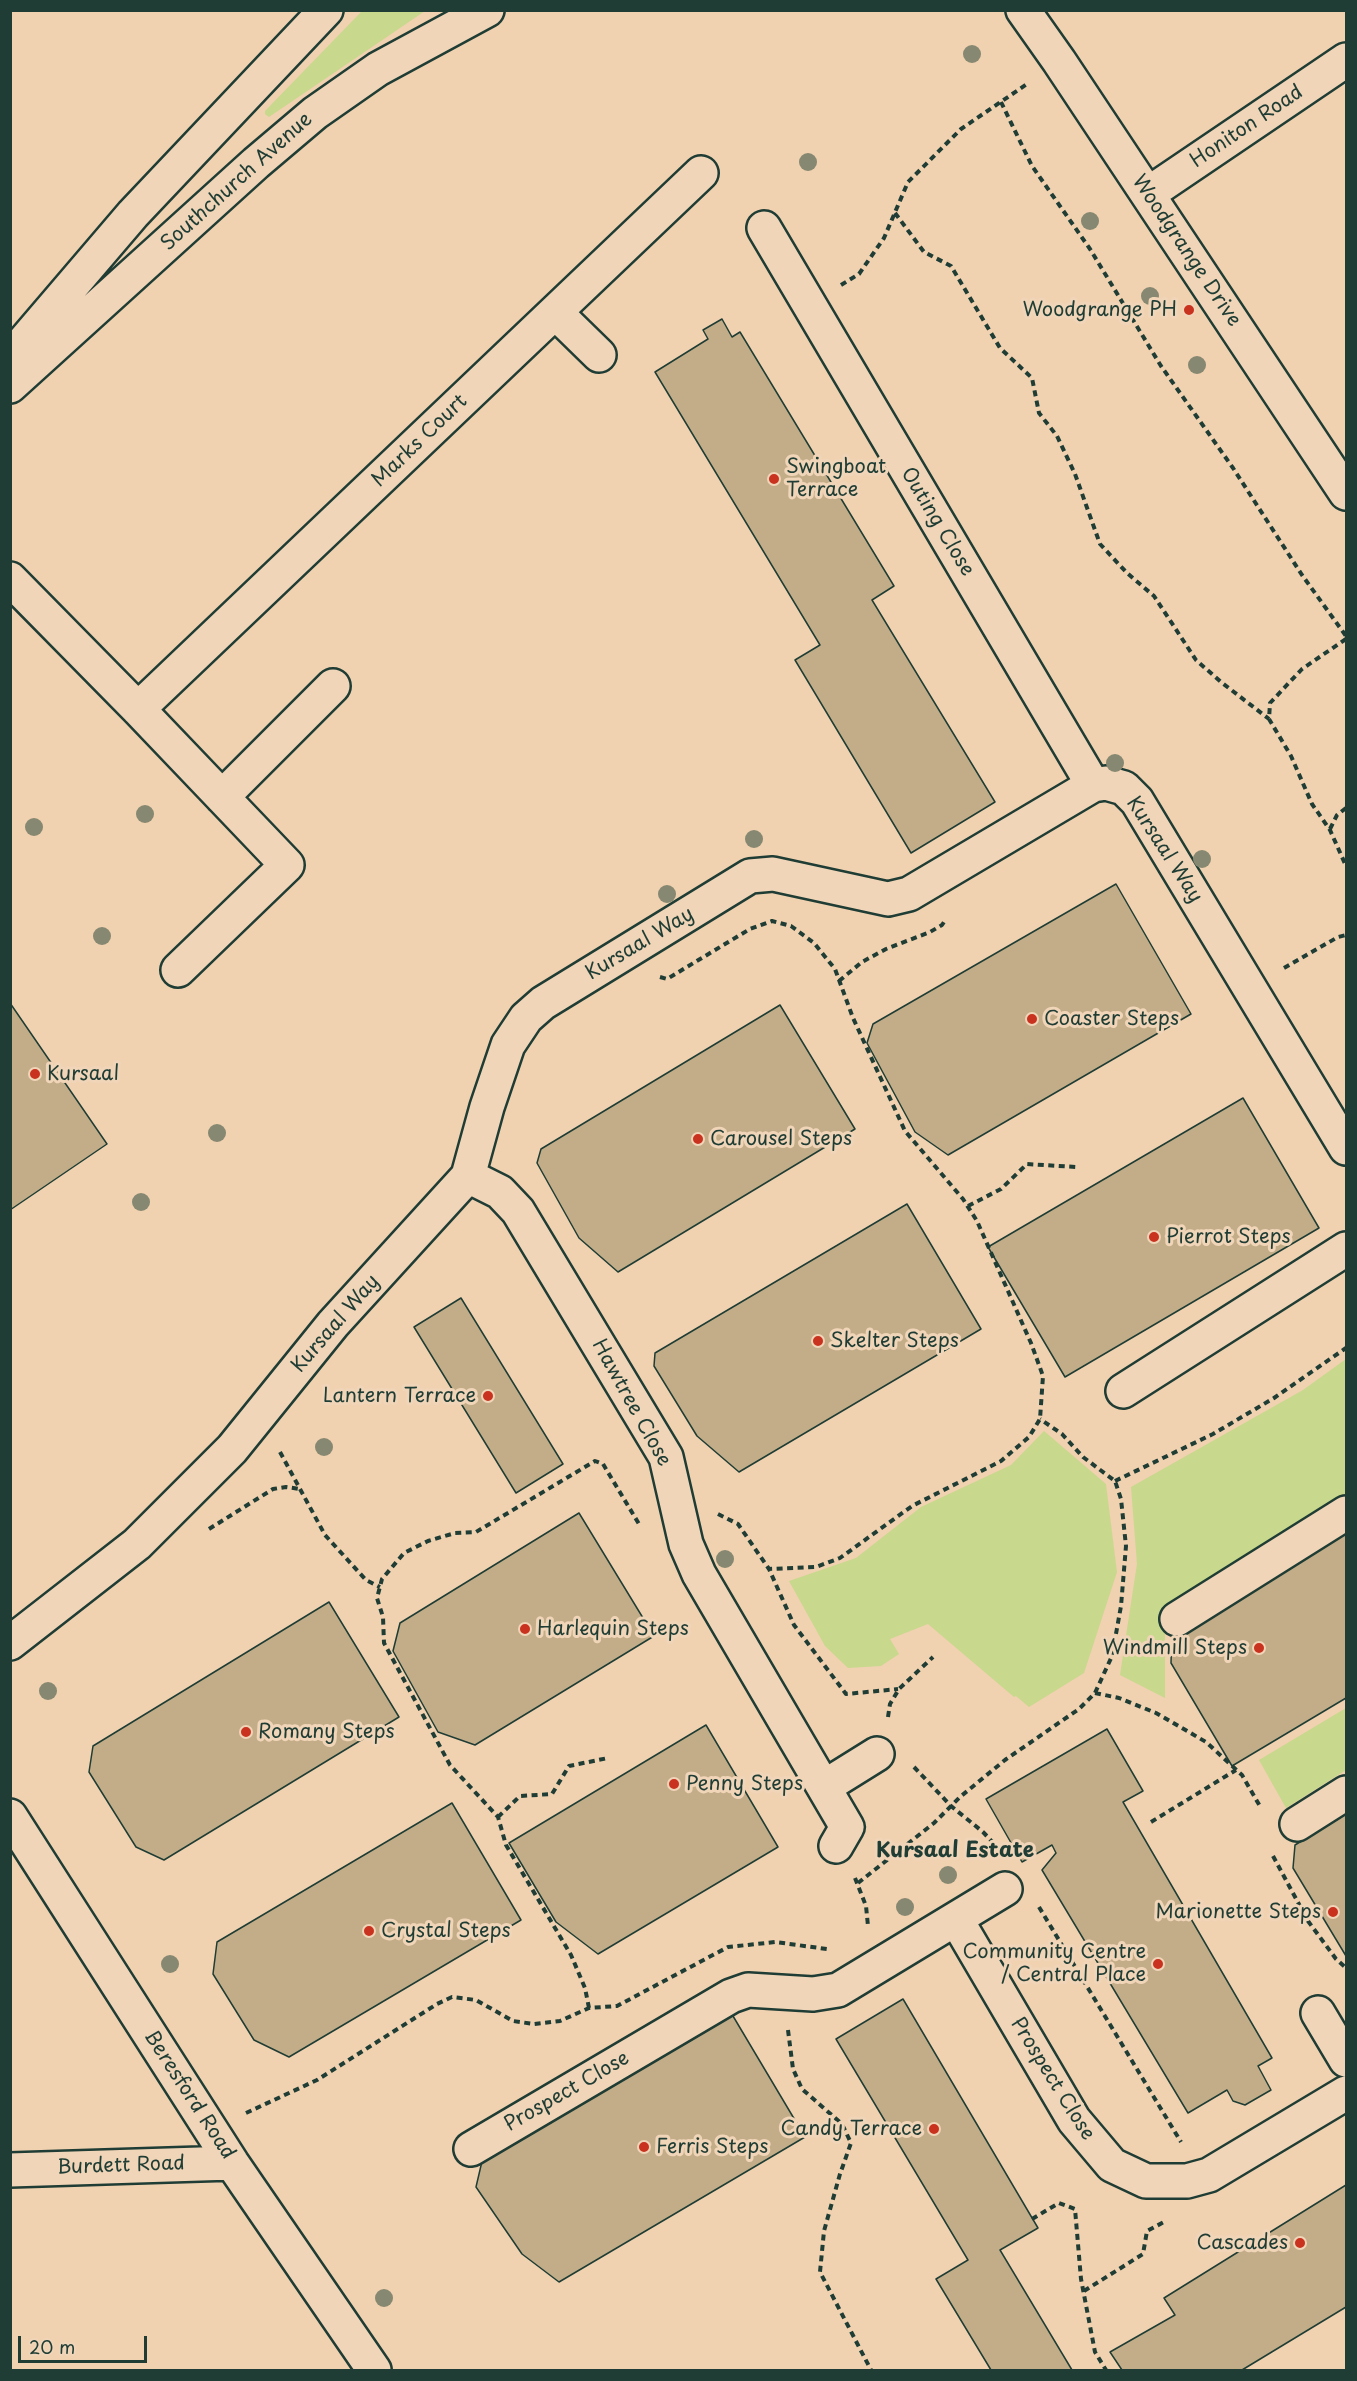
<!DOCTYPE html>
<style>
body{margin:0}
#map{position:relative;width:1357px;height:2381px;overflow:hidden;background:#f0d1b0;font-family:"Playpen Sans",sans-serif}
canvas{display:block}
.frame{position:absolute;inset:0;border:12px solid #1f3d34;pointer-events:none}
.scale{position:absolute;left:18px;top:2336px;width:129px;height:27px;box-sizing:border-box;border:3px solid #1f3d34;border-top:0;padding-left:8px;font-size:18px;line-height:21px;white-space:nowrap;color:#1f3d34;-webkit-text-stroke:4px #f1d5b8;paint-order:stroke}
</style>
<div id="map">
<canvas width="1357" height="2381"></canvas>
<div class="frame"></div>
<div class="scale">20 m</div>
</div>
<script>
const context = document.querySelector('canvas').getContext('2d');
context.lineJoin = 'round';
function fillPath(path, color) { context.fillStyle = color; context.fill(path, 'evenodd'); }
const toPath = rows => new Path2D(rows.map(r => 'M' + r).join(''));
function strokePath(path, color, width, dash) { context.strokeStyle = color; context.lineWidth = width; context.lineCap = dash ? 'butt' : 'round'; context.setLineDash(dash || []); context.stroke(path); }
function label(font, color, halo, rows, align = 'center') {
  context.font = font + ' "Playpen Sans",sans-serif'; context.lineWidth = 6; context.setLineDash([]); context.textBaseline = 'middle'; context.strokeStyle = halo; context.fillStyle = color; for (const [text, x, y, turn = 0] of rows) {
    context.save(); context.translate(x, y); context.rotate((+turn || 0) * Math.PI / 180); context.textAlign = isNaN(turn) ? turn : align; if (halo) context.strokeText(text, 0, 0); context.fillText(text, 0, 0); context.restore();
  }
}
fillPath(toPath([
 [362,11,425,11,269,117,265,114,265,111],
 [1346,1359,1346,1493,1165,1609,1165,1698,1120,1675,1137,1564,1131,1487,1303,1390],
 [1044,1431,1106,1484,1117,1572,1084,1673,1029,1707,1016,1696,1014,1697,928,1624,890,1639,899,1654,881,1666,848,1668,825,1646,789,1581,856,1558,921,1507,1011,1465],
 [1346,1708,1346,1770,1286,1808,1259,1760]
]), '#c8d88c');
const building = toPath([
 [722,319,732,337,740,332,894,586,872,600,995,802,911,853,795,660,820,645,655,372,708,339,703,330,722,319],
 [1116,884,1191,1014,948,1155,915,1132,867,1043,873,1024,1116,884],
 [10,1003,107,1144,10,1210,10,1003],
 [780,1005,855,1129,618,1272,579,1238,537,1163,541,1149,780,1005],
 [1243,1098,1319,1228,1065,1377,988,1247,1243,1098],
 [907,1204,981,1329,739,1472,697,1436,654,1366,655,1353,907,1204],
 [461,1298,563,1464,516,1493,414,1327,461,1298],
 [579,1513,654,1636,475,1745,438,1732,393,1651,400,1623,579,1513],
 [1346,1529,1346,1698,1232,1766,1171,1663,1172,1633,1346,1529],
 [329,1602,399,1717,164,1860,136,1847,89,1772,93,1746,329,1602],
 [706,1725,778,1847,598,1954,556,1922,509,1843,706,1725],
 [1107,1729,1143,1791,1123,1802,1272,2058,1258,2066,1271,2090,1245,2105,1233,2101,1227,2090,1188,2113,1042,1870,1056,1853,1052,1845,1022,1862,986,1799,1107,1729],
 [452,1803,521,1920,289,2057,254,2040,213,1974,217,1942,452,1803],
 [1346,1814,1346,1956,1293,1868,1295,1845,1346,1814],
 [903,1999,1038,2228,1000,2250,1072,2370,991,2370,936,2279,968,2260,836,2039,903,1999],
 [730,2011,805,2137,559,2282,522,2254,476,2187,483,2157,730,2011],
 [1346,2185,1346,2307,1242,2370,1122,2370,1110,2352,1175,2315,1164,2298,1346,2185]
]);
fillPath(building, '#c3ad88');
strokePath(building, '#1f3d34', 1.5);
const minor = toPath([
 [1023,10,1059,61,1346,493],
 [1148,194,1346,60],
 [764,228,1093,785],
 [555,312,599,355],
 [10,579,138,709,287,865,178,970],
 [138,709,701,173],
 [222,797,333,686],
 [468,1176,500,1192,518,1211,666,1457,686,1544,699,1574,847,1827,836,1846],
 [1123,1391,1346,1249],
 [1177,1619,1346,1513],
 [10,1643,137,1544,232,1449,333,1324,468,1176,487,1107,508,1045,526,1018,543,1003,750,876,773,874,888,899,909,894,1093,785,1106,783,1124,788,1137,801,1346,1148],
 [824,1787,877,1754],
 [10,1816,232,2163,374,2370],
 [1297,1824,1346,1793],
 [956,1919,1074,2120,1112,2165,1146,2181,1187,2181,1209,2175,1346,2093],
 [1318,2013,1346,2060],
 [471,2149,731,1996,748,1990,813,1994,838,1990,1005,1889],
 [10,2170,232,2163]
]);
const major = toPath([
 [10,358,133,214,326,10],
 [10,386,256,163,315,113,378,69,487,10]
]);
strokePath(minor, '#1f3d34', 38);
strokePath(major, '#1f3d34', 38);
strokePath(toPath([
 [1001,102,1032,166,1090,249,1161,366,1233,468,1302,575,1346,636],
 [895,213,924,252,951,266,1000,348,1032,378,1039,413,1057,436,1075,474,1100,544,1127,573,1154,596,1196,660,1221,682,1269,719],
 [841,285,859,274,884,238,908,182,961,129,1027,84],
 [1346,639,1302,669,1270,703,1269,719,1291,756,1312,804,1330,830,1346,866],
 [1330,829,1337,815,1346,808],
 [1284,968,1338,937,1346,935],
 [660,977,667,979,750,929,772,921,791,926,814,943,835,969,853,1018,905,1131,963,1199,977,1221,1031,1343,1043,1376,1040,1419,1029,1437,1001,1461,912,1506,840,1558,816,1567,769,1569],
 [839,981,862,962,886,949,930,932,942,925,946,919],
 [968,1206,1001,1189,1027,1164,1076,1167],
 [280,1452,325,1535,366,1580,380,1587],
 [1115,1481,1213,1434,1274,1398,1346,1348],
 [718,1514,738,1524,769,1569,794,1625,846,1694,898,1689],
 [209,1529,273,1489,286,1487,300,1489],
 [1095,1693,1119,1698,1156,1713,1206,1742,1242,1775,1261,1808],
 [888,1717,890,1704,899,1689,933,1657],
 [914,1767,951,1806,983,1832,1001,1851],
 [498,1817,520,1796,552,1794,569,1766,608,1758],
 [1151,1822,1236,1770],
 [1273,1856,1308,1921,1336,1959,1346,1968],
 [855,1878,866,1906,868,1926],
 [858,1883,934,1823,960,1797,1005,1760,1079,1709,1095,1693,1112,1656,1121,1606,1126,1546,1121,1499,1115,1481,1083,1457,1062,1434,1040,1419],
 [1039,1907,1181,2142],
 [589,2008,585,1988,571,1955,506,1845,498,1817,450,1765,384,1643,383,1617,377,1598,382,1579,404,1553,428,1541,455,1533,476,1532,595,1461,603,1464,639,1524],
 [788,2030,793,2069,802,2089,842,2124,851,2143,840,2174,824,2231,820,2272,871,2370],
 [246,2113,317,2080,437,2004,452,1997,476,2000,513,2021,534,2024,560,2021,589,2008,617,2006,728,1947,775,1942,827,1949],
 [1032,2219,1059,2203,1075,2209,1081,2279,1095,2352,1106,2370],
 [1084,2291,1143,2254,1147,2231,1164,2222]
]), '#1f3d34', 4, [6, 4.5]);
strokePath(minor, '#f1d5b8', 33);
strokePath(major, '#f1d5b8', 33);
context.fillStyle = '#868871';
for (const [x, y] of [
 [972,54],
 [808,162],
 [1090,221],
 [1150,296],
 [1197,365],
 [1115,763],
 [145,814],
 [34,827],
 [754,839],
 [1202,859],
 [667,894],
 [102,936],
 [217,1133],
 [141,1202],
 [324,1447],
 [725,1559],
 [48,1691],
 [948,1875],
 [905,1907],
 [170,1964],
 [384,2298]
]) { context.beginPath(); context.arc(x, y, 9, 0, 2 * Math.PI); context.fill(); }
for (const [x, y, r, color] of [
 [1189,310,6,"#c8321e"],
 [774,479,6,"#c8321e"],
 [1032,1019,6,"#c8321e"],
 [35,1074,6,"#c8321e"],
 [698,1139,6,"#c8321e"],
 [1154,1237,6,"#c8321e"],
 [818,1341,6,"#c8321e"],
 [488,1396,6,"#c8321e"],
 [525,1629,6,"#c8321e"],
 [1259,1648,6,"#c8321e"],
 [246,1732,6,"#c8321e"],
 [674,1784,6,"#c8321e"],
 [1333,1912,6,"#c8321e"],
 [369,1931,6,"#c8321e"],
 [1158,1964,6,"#c8321e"],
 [934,2129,6,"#c8321e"],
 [644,2147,6,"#c8321e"],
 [1300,2243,6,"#c8321e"]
]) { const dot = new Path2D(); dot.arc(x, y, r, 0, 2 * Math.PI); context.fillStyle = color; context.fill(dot); strokePath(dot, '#f1d5b8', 2); }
label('20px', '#1f3d34', '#f1d5b8', [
 ["Honiton Road",1247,127,-34],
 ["Southchurch Avenue",237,182,-42],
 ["Woodgrange Drive",1186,251,56],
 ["Marks Court",420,441,-44],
 ["Outing Close",937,522,59],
 ["Kursaal Way",1164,850,57],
 ["Kursaal Way",640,944,-31],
 ["Kursaal Way",336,1324,-49],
 ["Hawtree Close",631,1403,61],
 ["Prospect Close",1052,2079,58],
 ["Prospect Close",567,2092,-30],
 ["Beresford Road",189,2095,57],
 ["Burdett Road",121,2166,-2]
]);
label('20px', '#1f3d34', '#f1d5b8', [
 ["Woodgrange PH",1177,310,"right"],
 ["Swingboat",786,467],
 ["Terrace",786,490],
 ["Coaster Steps",1044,1019],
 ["Kursaal",47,1074],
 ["Carousel Steps",710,1139],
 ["Pierrot Steps",1166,1237],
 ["Skelter Steps",830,1341],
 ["Lantern Terrace",476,1396,"right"],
 ["Harlequin Steps",537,1629],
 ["Windmill Steps",1247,1648,"right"],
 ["Romany Steps",258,1732],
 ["Penny Steps",686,1784],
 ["Marionette Steps",1321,1912,"right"],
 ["Crystal Steps",381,1931],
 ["Community Centre",1146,1952,"right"],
 ["/ Central Place",1146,1975,"right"],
 ["Candy Terrace",922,2129,"right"],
 ["Ferris Steps",656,2147],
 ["Cascades",1288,2243,"right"]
], 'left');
label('bold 21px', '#1f3d34', '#f1d5b8', [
 ["Kursaal Estate",955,1851]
]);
</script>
